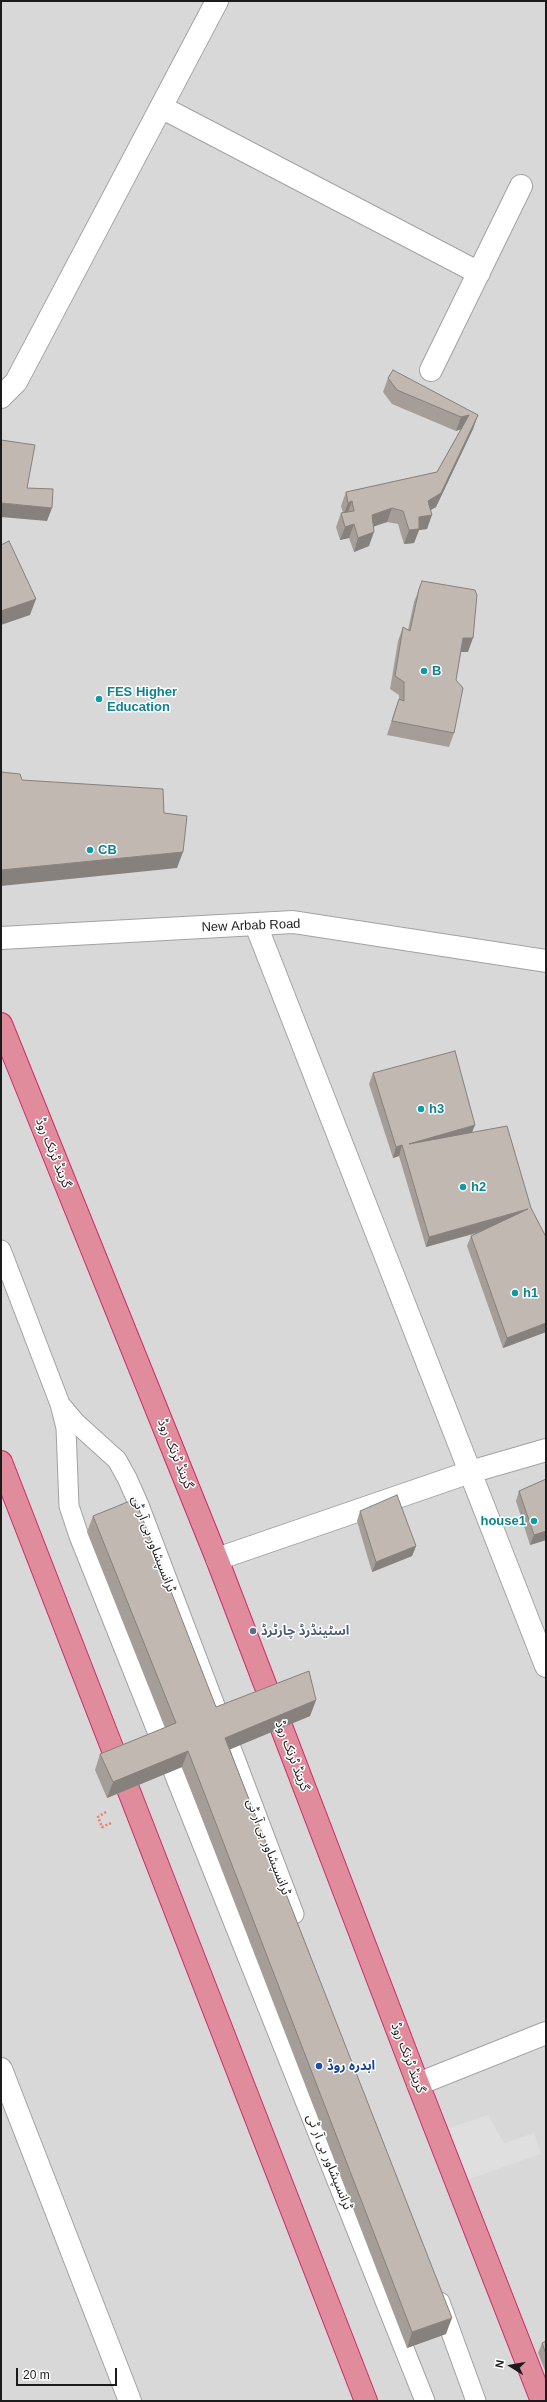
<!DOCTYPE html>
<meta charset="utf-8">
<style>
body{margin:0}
#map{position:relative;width:547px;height:2402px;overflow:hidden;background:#ece8e1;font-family:Helvetica,sans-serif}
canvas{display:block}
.frame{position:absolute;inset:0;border:2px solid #1b1b1b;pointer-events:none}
.north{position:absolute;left:491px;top:2346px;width:40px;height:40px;-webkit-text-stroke:3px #fff;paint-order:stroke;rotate:281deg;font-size:11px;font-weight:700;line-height:16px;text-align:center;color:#1b1b1b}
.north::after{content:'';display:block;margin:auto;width:14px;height:18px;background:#1b1b1b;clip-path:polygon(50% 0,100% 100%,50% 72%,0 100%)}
.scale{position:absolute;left:16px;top:2368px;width:101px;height:18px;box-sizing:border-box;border:2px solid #1b1b1b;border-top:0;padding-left:5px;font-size:12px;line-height:14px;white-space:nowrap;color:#1b1b1b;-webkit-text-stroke:3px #fff;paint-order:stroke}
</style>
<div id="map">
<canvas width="547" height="2402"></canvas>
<div class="frame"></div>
<div class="north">N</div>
<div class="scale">20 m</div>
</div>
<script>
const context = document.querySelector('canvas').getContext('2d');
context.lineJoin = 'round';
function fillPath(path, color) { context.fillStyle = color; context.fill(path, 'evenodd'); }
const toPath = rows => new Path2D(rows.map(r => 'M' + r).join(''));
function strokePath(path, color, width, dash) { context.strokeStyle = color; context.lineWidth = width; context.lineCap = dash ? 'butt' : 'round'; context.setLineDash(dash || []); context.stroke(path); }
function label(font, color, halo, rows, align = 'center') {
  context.font = font + ' Helvetica,"Noto Sans Arabic",sans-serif'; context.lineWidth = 3; context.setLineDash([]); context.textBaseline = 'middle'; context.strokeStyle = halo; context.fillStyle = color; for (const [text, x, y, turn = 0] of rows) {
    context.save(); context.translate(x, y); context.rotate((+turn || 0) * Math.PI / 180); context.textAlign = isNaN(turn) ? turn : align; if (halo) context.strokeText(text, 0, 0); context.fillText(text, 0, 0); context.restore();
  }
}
fillPath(toPath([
 [1,1,546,1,546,2401,1,2401]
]), '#d9d8d8');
fillPath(toPath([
 [488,2115,504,2143,534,2133,541,2154,463,2181,449,2128]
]), '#dfdfdf');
const lane = toPath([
 [1,1250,60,1404],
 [294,1914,139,1505,127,1478,117,1460,75,1422,60,1404,66,1428,69,1506,79,1536,425,2401],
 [440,2302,476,2401]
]);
const street = toPath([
 [161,107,479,273],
 [431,370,521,186],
 [1,397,16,382,217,1],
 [256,925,546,1666],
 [1,938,293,922,546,961],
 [217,1559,470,1472,546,1450],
 [1,2069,130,2401],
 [418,2084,546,2033]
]);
const highway = toPath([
 [1,1024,217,1559,418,2084,542,2401],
 [1,1462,366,2401]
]);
strokePath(lane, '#a2a2a2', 21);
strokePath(street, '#a2a2a2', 24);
strokePath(highway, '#cb2e65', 24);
strokePath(toPath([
 [106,1812,98,1817,102,1827,111,1823]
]), '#f17a6e', 2.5, [2, 2]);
strokePath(lane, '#fff', 19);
strokePath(street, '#fff', 22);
strokePath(highway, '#e08c9d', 22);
fillPath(toPath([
 [388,378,478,415,473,429,436,507,431,510,427,529,419,530,414,543,404,544,398,524,387,522,373,526,369,546,354,552,349,538,340,540,336,527,341,513,343,513,341,506,346,492,437,472,461,429,456,431,392,404,383,392],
 [419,589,468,652,461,652,456,680,454,733,449,747,387,735,394,713,399,699,399,700,399,695,390,689,398,641,403,627,408,630,414,602],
 [373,1073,472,1132,531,1208,546,1237,546,1332,503,1348,467,1246,471,1236,481,1232,426,1247,399,1156,393,1158,369,1084],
 [546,1479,546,1540,530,1545,516,1501,519,1491],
 [360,1511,416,1546,412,1556,372,1572,357,1521],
 [93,1516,216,1707,316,1700,310,1716,230,1749,446,2334,407,2348,182,1767,107,1798,95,1770,100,1754,165,1728,87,1532],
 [546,2341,546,2373,538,2353,542,2343]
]), '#a59e98');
fillPath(toPath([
 [469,415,464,428,456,431,461,417],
 [478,415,473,429,436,507,423,514,428,501],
 [352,501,347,515,343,516,348,503],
 [1,503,52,508,47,521,1,517],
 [392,508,387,522,367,529,372,515],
 [432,515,427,529,419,530,414,543,404,544,409,530,419,517],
 [354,524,349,538,340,540,345,527],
 [374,532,369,546,354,552,358,538],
 [36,599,30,615,1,625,1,611],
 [463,638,473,638,468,652,458,652],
 [183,852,177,868,1,886,1,870],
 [475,1125,471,1135,409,1144],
 [402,1145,399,1156,393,1158,396,1147],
 [528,1209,524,1219,426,1247,429,1237],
 [546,1323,546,1332,503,1348,507,1338],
 [546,1531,546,1540,530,1545,534,1535],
 [416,1546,412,1556,372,1572,376,1562],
 [316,1700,310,1716,219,1754,225,1738],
 [188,1751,182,1767,107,1798,113,1782],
 [452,2318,446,2334,407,2348,412,2332]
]), '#86817c');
const building = toPath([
 [393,370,478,415,441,493,428,501,432,515,419,517,419,529,409,530,403,511,392,508,372,515,374,532,358,538,354,524,345,527,341,513,354,511,352,501,348,503,346,492,437,472,469,415,461,417,397,390,388,378,393,370],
 [1,440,35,445,27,488,53,489,52,508,1,503,1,440],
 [9,541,36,599,1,611,1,545,9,541],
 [422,581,475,590,477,595,473,638,463,638,456,680,463,688,454,733,392,721,399,699,404,701,404,682,395,676,403,627,410,631,419,589,422,581],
 [1,772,20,774,22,780,163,789,164,813,187,816,183,852,1,870,1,772],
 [455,1051,475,1125,409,1144,507,1126,531,1208,546,1237,546,1323,507,1338,471,1236,528,1209,429,1237,402,1145,396,1147,373,1073,455,1051],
 [546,1479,546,1531,534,1535,519,1491,546,1479],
 [397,1495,416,1546,376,1562,360,1511,397,1495],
 [135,1499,216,1707,309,1671,316,1700,225,1738,452,2318,412,2332,188,1751,113,1782,100,1754,176,1723,93,1516,135,1499],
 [546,2341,546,2354,542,2343,546,2341]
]);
fillPath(building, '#c0b8b1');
strokePath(building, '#86817c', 1);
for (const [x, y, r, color] of [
 [424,671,4,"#0f9aa8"],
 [99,699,4,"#0f9aa8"],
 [90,850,4,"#0f9aa8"],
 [421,1109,4,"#0f9aa8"],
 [463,1187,4,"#0f9aa8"],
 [515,1293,4,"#0f9aa8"],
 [534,1521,4,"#0f9aa8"],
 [253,1631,4,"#5c6f8a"],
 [319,2066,4,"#1a4fb4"]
]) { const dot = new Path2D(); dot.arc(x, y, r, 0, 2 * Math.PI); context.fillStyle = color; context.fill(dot); strokePath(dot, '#fff', 1.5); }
label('bold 13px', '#0d838f', '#fff', [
 ["B",432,671],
 ["FES Higher",107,692],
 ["Education",107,707],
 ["CB",98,850],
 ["h3",429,1109],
 ["h2",471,1187],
 ["h1",523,1293],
 ["house1",526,1521,"right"]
], 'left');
label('13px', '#1b1b1b', '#fff', [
 ["New Arbab Road",251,926,-2],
 ["گرینڈ ٹرنک روڈ",53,1153,68],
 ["گرینڈ ٹرنک روڈ",175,1454,68],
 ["ٹرانسپشاور بی آر ٹی",153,1544,69],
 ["گرینڈ ٹرنک روڈ",292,1756,69],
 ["ٹرانسپشاور بی آر ٹی",268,1847,69],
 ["گرینڈ ٹرنک روڈ",408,2058,69],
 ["ٹرانسپشاور بی آر ٹی",329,2162,68]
]);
label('bold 13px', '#4e5e75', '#fff', [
 ["اسٹینڈرڈ چارٹرڈ",261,1631]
], 'left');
label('bold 13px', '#164399', '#fff', [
 ["ابدرہ روڈ",327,2066]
], 'left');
</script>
